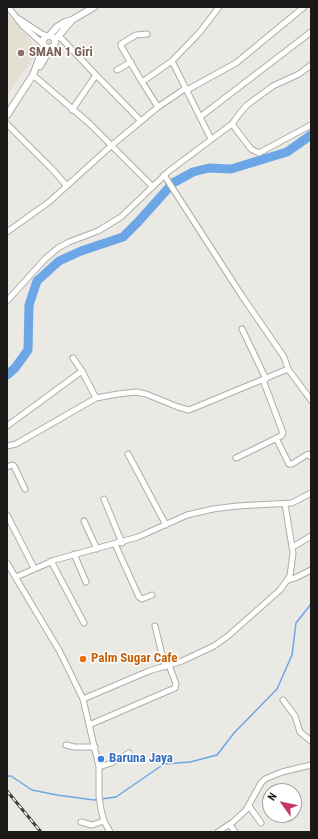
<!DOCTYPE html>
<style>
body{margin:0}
#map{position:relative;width:318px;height:839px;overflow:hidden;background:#ebe9e4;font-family:"Roboto Condensed",sans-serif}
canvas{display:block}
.frame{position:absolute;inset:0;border:8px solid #1a1917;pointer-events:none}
.north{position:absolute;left:262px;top:783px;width:40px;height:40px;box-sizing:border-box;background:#fff;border:1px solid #a3a3a2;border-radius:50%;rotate:303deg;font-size:11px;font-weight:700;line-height:16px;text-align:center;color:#1a1917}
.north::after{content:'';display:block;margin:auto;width:14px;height:18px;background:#c43766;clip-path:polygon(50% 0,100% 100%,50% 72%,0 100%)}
</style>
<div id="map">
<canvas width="318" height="839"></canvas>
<div class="frame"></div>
<div class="north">N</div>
</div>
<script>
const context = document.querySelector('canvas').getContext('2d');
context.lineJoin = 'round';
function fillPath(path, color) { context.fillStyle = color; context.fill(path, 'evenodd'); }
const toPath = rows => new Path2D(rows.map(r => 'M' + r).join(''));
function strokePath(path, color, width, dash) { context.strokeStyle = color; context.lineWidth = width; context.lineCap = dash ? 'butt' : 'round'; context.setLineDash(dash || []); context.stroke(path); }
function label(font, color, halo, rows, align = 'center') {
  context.font = font + ' "Roboto Condensed",sans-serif'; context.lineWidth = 3; context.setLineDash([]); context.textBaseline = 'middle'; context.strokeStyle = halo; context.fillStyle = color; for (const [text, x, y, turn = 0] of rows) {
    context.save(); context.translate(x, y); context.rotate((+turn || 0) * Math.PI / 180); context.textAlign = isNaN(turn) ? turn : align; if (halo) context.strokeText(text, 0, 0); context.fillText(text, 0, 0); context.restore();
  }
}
fillPath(toPath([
 [7,14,29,38,35,49,33,58,7,96]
]), '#e4dfd2');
strokePath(toPath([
 [7,776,11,776,32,790,57,795,94,800,116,797,164,764,190,762,217,755,234,733,277,689,292,655,296,623,311,604]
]), '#6ca6e7', 1.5);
strokePath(toPath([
 [7,375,15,368,28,350,29,305,37,281,59,261,81,251,123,237,138,222,173,183,193,172,209,168,231,169,287,152,311,135]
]), '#6ca6e7', 9);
const minor = toPath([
 [8,7,23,26,43,44],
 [19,19,42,34,47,36],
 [59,36,96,75,72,110],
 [117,70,131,62],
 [33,75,90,124,152,186],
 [96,75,141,121],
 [142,82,121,46,121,44,136,35,147,34],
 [187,90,236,63,304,7],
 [158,107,186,88],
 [200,117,311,32],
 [7,124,51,168,67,186],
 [232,124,251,149,259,153,311,125],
 [211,139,172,61,200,32,219,7],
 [164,175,242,296,284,357,288,369],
 [7,232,49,202,112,145,158,107,142,82,172,61],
 [7,301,45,259,58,248,69,242,98,231,121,217,169,171,232,124,240,113,247,105,273,86,299,74,311,65],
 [242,329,266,379],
 [73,358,82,371,96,398],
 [7,426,82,371],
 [276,438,289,464,292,464,308,454,311,457],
 [7,446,16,444,96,398,118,394,136,392,146,394,178,407,189,410,288,369,311,400],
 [128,454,166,525],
 [236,458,281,436,283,433,263,380],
 [7,467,12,465,14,466,25,489],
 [104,499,122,543],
 [7,515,34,568],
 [84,521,97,549],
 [115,544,139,597,142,599,152,595],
 [293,547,311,536],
 [74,554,86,582],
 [51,561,84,623],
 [7,563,60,652,83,699,99,767,99,796,101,809,104,821,110,832],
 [16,577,55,560,138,537,187,515,213,509,237,506,292,503,311,493],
 [289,580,295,578,311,570],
 [155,626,165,667],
 [83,699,149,671,182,661,214,646,228,636,280,590,290,576,293,553,285,504],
 [283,700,295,716,300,732,311,741],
 [89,725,175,688,176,684,169,665],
 [66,745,74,747,95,747],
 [99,767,111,763,129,753],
 [249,806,261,823],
 [81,822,92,825,104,821],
 [230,825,235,832],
 [218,832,233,822,246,810,261,783,265,779,282,772,311,765]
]);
const major = toPath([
 [49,36,57,27,65,22,72,20],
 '43 42a6 6 0 1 1 12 0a6 6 0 1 1-12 0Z',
 [55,40,72,20,94,7],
 [40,66,51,47],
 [7,115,33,75,44,46]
]);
strokePath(minor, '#afada8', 7);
strokePath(major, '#afada8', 8);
strokePath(minor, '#fff', 5);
strokePath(major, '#fff', 6);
const rail = toPath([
 [7,791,41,832]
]);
strokePath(rail, '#413f3d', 3);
strokePath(rail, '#fff', 1.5, [4.5]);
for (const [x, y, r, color] of [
 [21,53,4,"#8d6e63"],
 [83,659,4,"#e8710a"],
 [101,759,4,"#3f7fe0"]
]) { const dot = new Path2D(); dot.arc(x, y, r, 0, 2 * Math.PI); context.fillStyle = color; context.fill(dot); strokePath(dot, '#fff', 1.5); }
label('bold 13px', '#785e54', '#fff', [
 ["SMAN 1 Giri",29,53]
], 'left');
label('bold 13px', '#c56008', '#fff', [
 ["Palm Sugar Cafe",91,659]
], 'left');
label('bold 13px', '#366cbe', '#fff', [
 ["Baruna Jaya",109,759]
], 'left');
</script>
